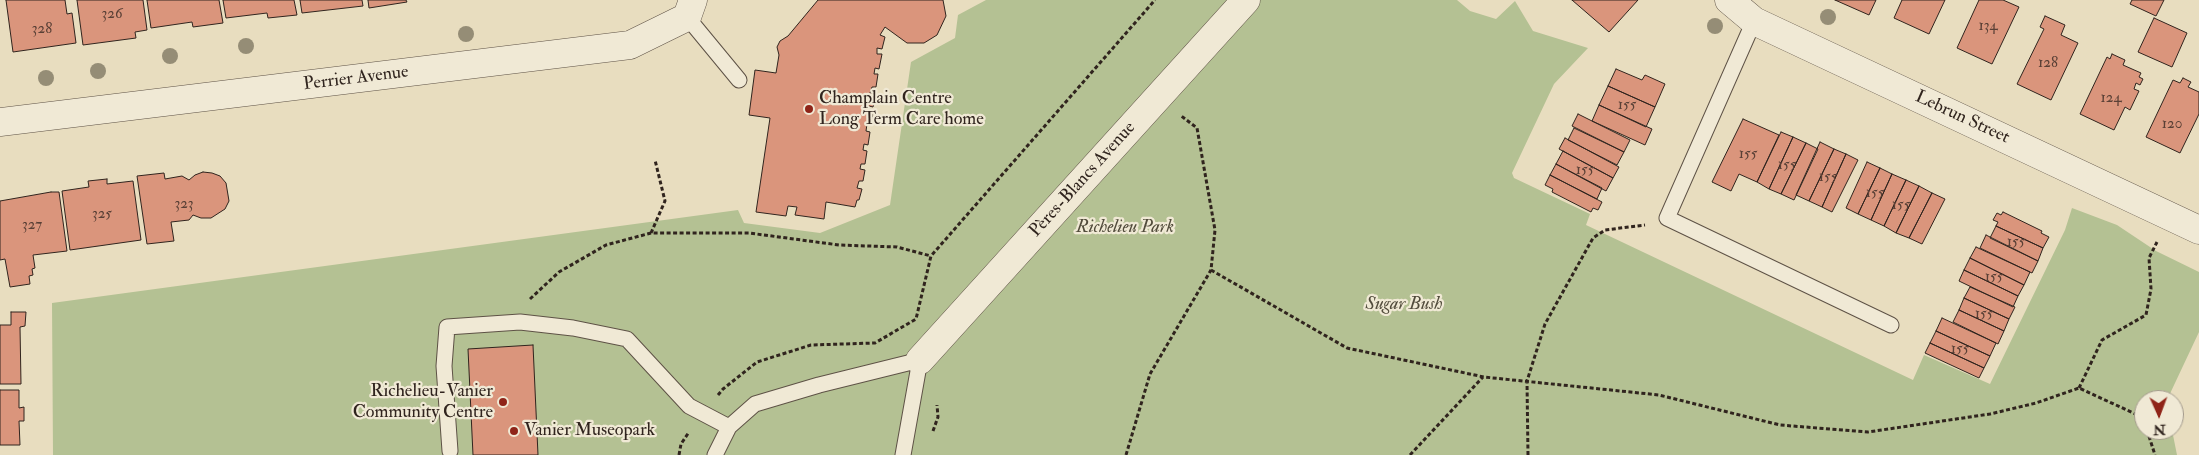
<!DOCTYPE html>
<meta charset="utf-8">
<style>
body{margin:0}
#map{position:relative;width:2199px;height:455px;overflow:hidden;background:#e8ddbf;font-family:"IM FELL Double Pica",serif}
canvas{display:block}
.north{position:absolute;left:2134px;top:390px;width:50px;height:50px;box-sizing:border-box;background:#f0e9d5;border:1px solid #a39a8c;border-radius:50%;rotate:178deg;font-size:14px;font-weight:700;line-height:20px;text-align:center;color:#30241e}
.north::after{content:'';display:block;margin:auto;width:18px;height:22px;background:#8f2418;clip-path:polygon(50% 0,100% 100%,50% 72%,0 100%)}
</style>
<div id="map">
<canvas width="2199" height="455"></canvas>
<div class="north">N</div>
</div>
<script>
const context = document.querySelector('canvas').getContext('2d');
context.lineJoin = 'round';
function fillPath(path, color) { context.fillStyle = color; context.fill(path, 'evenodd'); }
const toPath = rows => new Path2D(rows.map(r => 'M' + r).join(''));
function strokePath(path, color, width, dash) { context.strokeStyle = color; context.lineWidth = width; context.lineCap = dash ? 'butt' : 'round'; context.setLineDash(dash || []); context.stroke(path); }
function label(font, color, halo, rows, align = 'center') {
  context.font = font + ' "IM FELL Double Pica",serif'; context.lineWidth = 4.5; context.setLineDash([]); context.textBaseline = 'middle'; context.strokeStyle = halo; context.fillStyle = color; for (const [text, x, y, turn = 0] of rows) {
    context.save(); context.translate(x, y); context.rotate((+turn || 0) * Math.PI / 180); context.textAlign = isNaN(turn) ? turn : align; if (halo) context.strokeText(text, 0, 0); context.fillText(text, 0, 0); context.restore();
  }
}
fillPath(toPath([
 [986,0,1457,0,1470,11,1496,19,1515,1,1533,31,1588,48,1554,84,1512,173,1514,178,1590,214,1586,225,1913,380,1924,355,1990,384,2065,230,2072,208,2117,225,2156,251,2199,272,2199,332,2167,400,2144,400,2144,430,2172,430,2177,455,53,455,52,303,738,210,744,223,820,233,890,205,911,62,955,38,958,15]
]), '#b4c193');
const building = toPath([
 [6,0,65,0,67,14,72,13,76,43,13,52,6,0],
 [77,0,143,0,147,30,135,32,136,38,83,45,77,0],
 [147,0,219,0,223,23,193,27,192,22,151,28,147,0],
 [223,0,294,0,297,15,268,18,267,13,226,18,223,0],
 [300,0,362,0,363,6,302,13,300,0],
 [368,0,406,0,407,2,369,8,368,0],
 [818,0,943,0,946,16,937,35,924,43,907,43,885,27,880,35,885,37,882,49,877,48,877,54,882,54,879,69,875,68,874,74,878,74,876,87,872,87,870,93,876,94,873,107,869,106,868,112,873,113,871,125,867,124,866,131,870,132,868,145,864,144,863,150,867,151,865,164,861,164,860,169,865,170,863,181,859,181,857,188,862,189,859,200,857,200,855,207,826,202,824,219,795,215,797,207,788,206,786,216,756,212,770,118,749,115,755,70,776,73,779,55,777,47,780,41,788,36,818,0],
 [1572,0,1638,0,1609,32,1572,0],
 [1835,0,1876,0,1869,15,1835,0],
 [1902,0,1945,0,1929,34,1894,18,1902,0],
 [1979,0,2003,0,2019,7,1992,64,1957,48,1979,0],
 [2132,0,2164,0,2156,16,2130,4,2132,0],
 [2045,16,2065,25,2061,35,2078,43,2051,100,2017,84,2044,29,2040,27,2045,16],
 [2154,18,2187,33,2172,67,2138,52,2154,18],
 [2112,54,2125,60,2123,65,2141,73,2139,77,2143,79,2140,85,2136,83,2134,89,2139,91,2130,110,2125,107,2114,130,2080,114,2107,57,2110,59,2112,54],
 [1616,69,1642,80,1645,75,1665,84,1655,107,1608,86,1616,69],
 [2183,78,2191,82,2188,87,2199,92,2199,114,2180,153,2146,137,2173,80,2180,83,2183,78],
 [1608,86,1655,107,1646,127,1599,105,1608,86],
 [1599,105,1652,129,1645,145,1592,121,1599,105],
 [1578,114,1630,140,1624,152,1572,126,1578,114],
 [1743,119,1779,135,1757,182,1739,174,1731,191,1712,182,1743,119],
 [1574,128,1624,152,1617,165,1568,140,1574,128],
 [1781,132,1793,137,1769,189,1757,182,1781,132],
 [1793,137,1806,143,1781,194,1769,189,1793,137],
 [1565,138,1619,167,1613,178,1559,149,1565,138],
 [1820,142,1834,149,1809,201,1796,195,1820,142],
 [1806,143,1818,149,1794,200,1781,194,1806,143],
 [1834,149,1846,154,1822,207,1809,201,1834,149],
 [1563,151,1613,178,1606,191,1556,164,1563,151],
 [1846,154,1858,160,1832,212,1822,207,1846,154],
 [1867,162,1880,168,1858,214,1846,208,1867,162],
 [1556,164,1602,188,1597,199,1550,175,1556,164],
 [1880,168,1892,174,1871,220,1858,214,1880,168],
 [203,172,212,173,220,176,226,183,229,201,225,209,211,218,201,218,193,215,189,220,171,222,174,241,147,244,137,176,164,173,165,179,182,176,189,180,195,175,203,172],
 [1892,174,1906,180,1884,226,1871,220,1892,174],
 [1550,175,1602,202,1598,210,1593,208,1591,212,1552,192,1553,189,1545,185,1550,175],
 [107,179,107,184,133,181,141,240,70,250,62,191,89,187,88,181,107,179],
 [1906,180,1919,186,1896,233,1884,226,1906,180],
 [1919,186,1932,193,1909,238,1896,233,1919,186],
 [51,192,59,192,67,251,33,255,35,268,32,269,33,275,29,276,30,284,10,287,5,259,0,260,0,201,51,192],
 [1932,193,1945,199,1922,244,1909,238,1932,193],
 [2003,212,2042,231,2041,233,2049,237,2043,248,1996,226,1998,222,1993,220,1997,213,2001,215,2003,212],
 [1996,226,2043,248,2038,261,1990,238,1996,226],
 [1986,235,2038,261,2032,273,1980,248,1986,235],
 [1976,247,2030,272,2024,285,1970,258,1976,247],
 [1970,258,2024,285,2018,296,1964,270,1970,258],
 [1964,270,2018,296,2013,307,1959,281,1964,270],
 [1970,287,2015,307,2009,319,1964,298,1970,287],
 [1964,298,2009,319,2004,331,1959,310,1964,298],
 [1959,310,2004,331,1998,344,1953,322,1959,310],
 [11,312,26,312,25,326,20,327,21,384,0,384,0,325,11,325,11,312],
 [1942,318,1996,343,1990,356,1936,331,1942,318],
 [1936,331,1990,356,1984,368,1930,343,1936,331],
 [1930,343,1984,368,1979,378,1925,353,1930,343],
 [533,345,538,455,473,455,468,349,533,345],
 [0,390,19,390,19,408,24,407,24,421,19,421,20,445,0,445,0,390]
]);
fillPath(building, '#da957c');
strokePath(building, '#30241e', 1);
const service = toPath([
 [687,17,739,80],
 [1754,21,1667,218,1891,325],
 [450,451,444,366,447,327,520,322,573,328,627,339,689,406,729,427],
 [715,455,729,427,755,404,819,385,920,360,903,455]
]);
const minor = toPath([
 [1729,0,1754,21,2199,230],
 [0,122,630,45,687,17,693,0],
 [920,360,1246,0]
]);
strokePath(service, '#5e5246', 17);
strokePath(minor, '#5e5246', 29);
strokePath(toPath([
 [651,233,665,201,655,160],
 [1211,270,1347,348,1484,377,1659,395,1780,425,1868,432,1990,414,2036,403,2079,388,2142,417,2144,422],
 [530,299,559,272,606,245,651,233,749,233,839,245,897,247,931,256],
 [2079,388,2102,340,2146,315,2151,289,2149,258,2157,242],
 [718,395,723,389,757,362,811,345,875,343,916,319,931,256,1155,0],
 [2147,430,2155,455],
 [933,431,938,417,937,405],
 [679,455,681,444,689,432],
 [1126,455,1150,374,1211,270,1215,230,1197,128,1180,115],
 [1410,455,1483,377],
 [1528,455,1527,381,1545,324,1593,238,1605,230,1645,225]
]), '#30241e', 3, [4, 2.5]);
strokePath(service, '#f0e9d5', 15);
strokePath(minor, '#f0e9d5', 28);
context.fillStyle = '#958d76';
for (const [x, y] of [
 [1828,17],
 [1715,26],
 [466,34],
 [246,46],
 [170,56],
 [98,71],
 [46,78]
]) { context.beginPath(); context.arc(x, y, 8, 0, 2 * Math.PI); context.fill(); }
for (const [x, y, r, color] of [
 [809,109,5,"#8f2418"],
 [503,402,5,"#8f2418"],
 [514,431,5,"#8f2418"]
]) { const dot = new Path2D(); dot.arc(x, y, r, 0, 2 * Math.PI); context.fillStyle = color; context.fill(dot); strokePath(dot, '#f0e9d5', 2); }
label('15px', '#5a4036', null, [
 ["326",112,15],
 ["134",1988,27],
 ["328",42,30],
 ["128",2048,64],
 ["124",2111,99],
 ["155",1627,106],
 ["120",2172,125],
 ["155",1748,155],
 ["155",1787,166],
 ["155",1585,171],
 ["155",1828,178],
 ["155",1875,194],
 ["323",184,205],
 ["155",1901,206],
 ["325",102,215],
 ["327",32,226],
 ["155",2016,243],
 ["155",1994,278],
 ["155",1984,315],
 ["155",1960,350]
]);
label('18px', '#30241e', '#f0e9d5', [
 ["Perrier Avenue",356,79,-7],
 ["Lebrun Street",1962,118,25],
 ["Pères-Blancs Avenue",1083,180,-48]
]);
label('18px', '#30241e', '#f0e9d5', [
 ["Champlain Centre",819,99],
 ["Long Term Care home",819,120],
 ["Richelieu-Vanier",493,392,"right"],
 ["Community Centre",493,413,"right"],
 ["Vanier Museopark",524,431]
], 'left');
label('italic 18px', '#514b3b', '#f0e9d5', [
 ["Richelieu Park",1125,228],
 ["Sugar Bush",1404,305]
]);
</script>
